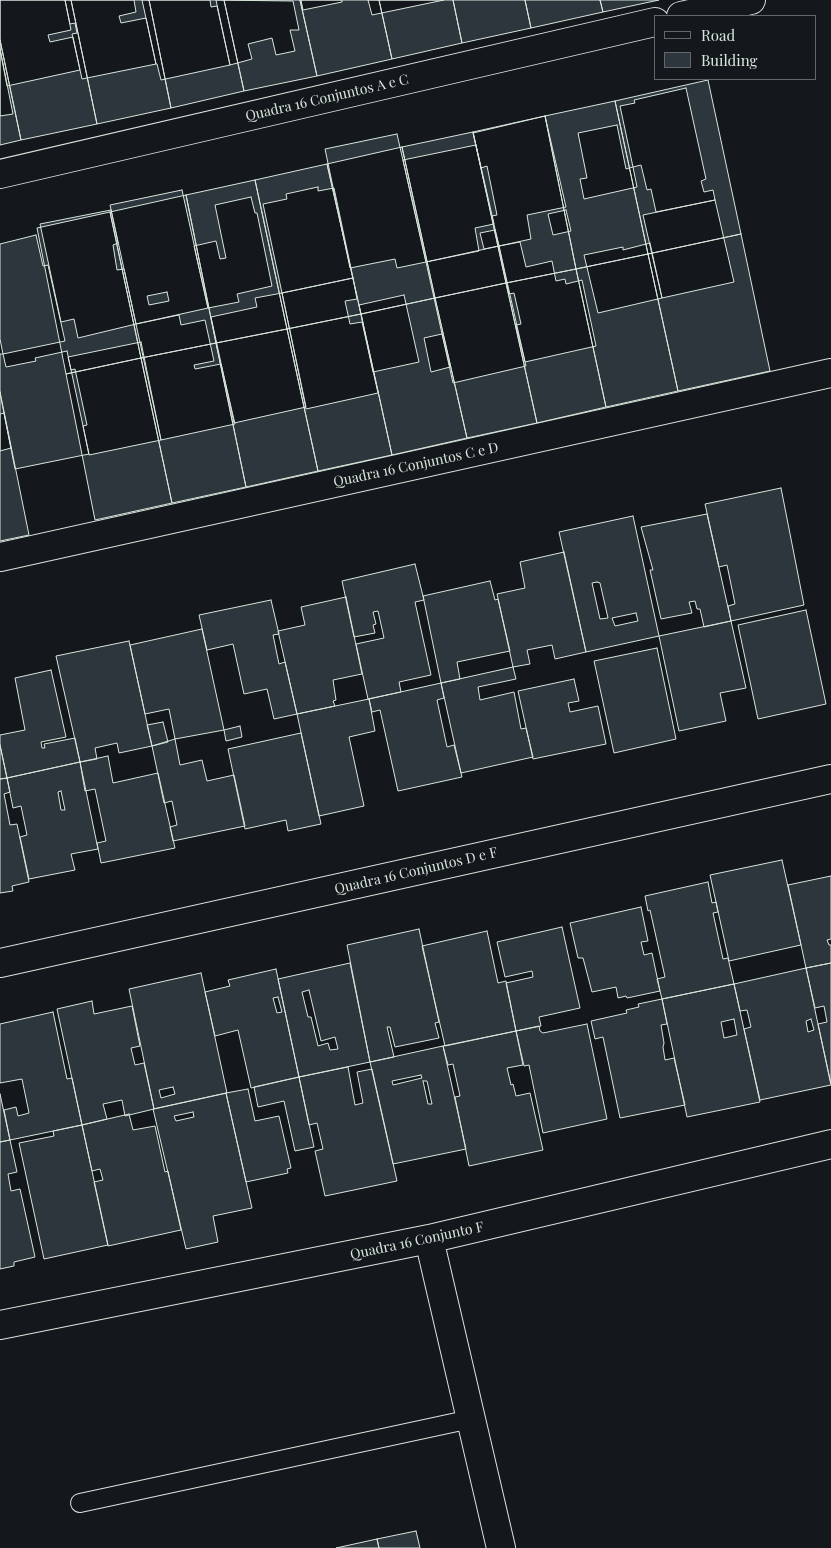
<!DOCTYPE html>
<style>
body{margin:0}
#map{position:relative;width:831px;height:1548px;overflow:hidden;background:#14181c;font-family:"Playfair Display",serif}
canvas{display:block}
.legend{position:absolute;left:654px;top:15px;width:162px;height:65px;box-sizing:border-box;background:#14181c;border:1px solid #626a69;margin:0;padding:6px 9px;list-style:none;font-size:15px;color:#d8e6dc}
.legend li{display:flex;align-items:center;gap:10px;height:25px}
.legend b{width:25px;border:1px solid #626a69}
</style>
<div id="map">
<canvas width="831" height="1548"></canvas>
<ul class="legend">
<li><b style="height:6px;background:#14181c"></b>Road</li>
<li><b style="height:14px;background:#2c363c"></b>Building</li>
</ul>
</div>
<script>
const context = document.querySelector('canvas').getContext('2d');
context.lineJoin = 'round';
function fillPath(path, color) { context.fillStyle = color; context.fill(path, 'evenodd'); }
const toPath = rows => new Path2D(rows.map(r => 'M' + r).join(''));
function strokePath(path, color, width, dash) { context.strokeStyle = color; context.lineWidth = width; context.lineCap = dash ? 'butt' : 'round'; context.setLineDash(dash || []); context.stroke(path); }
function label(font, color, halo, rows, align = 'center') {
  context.font = font + ' "Playfair Display",serif'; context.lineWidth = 4; context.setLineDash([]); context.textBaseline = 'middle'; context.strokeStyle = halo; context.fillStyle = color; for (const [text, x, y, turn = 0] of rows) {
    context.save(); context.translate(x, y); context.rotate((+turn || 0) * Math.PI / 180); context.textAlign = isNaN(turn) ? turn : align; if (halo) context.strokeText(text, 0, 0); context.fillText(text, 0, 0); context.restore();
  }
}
const building = toPath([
 [0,0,71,0,97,124,21,140,0,40,0,0],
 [0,0,65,0,71,30,48,35,50,42,73,37,80,70,7,86,0,49,0,0],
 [65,0,134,0,136,12,119,16,121,23,146,18,156,64,82,79,72,34,77,33,75,23,70,24,65,0],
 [71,0,149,0,171,108,97,124,71,0],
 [142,0,210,0,211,7,217,6,230,65,161,80,157,64,156,64,142,0],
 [149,0,224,0,244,91,171,108,149,0],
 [216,0,293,1,299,30,290,30,295,51,276,55,272,38,248,44,252,59,230,65,216,0],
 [224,0,300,0,317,76,244,91,224,0],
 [300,0,379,0,392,59,317,76,300,0],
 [301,0,342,0,342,2,303,10,301,0],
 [368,0,444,0,372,15,368,0],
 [379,0,453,0,462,43,392,59,379,0],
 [453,0,525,0,531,28,462,43,453,0],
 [525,0,600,0,603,12,531,28,525,0],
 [600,0,659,0,603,12,600,0],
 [0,40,21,140,0,145,0,40],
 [0,49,13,114,0,116,0,49],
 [708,80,741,234,648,254,615,101,708,80],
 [686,88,706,179,701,181,704,192,713,190,715,200,656,212,651,189,647,190,641,165,633,167,620,106,635,103,634,100,686,88],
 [615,101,648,254,576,269,545,116,615,101],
 [545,116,576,269,506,283,473,132,545,116],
 [545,116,566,207,527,215,531,239,499,246,492,216,497,215,487,166,481,168,473,133,545,116],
 [617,125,626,169,633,167,637,187,584,199,580,179,587,178,578,133,617,125],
 [473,132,506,283,435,298,402,147,473,132],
 [397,134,426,262,397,268,395,259,350,268,325,149,397,134],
 [476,145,494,224,475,228,479,251,426,262,403,160,476,145],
 [402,147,435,298,361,314,327,164,402,147],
 [327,164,361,314,287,329,255,180,327,164],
 [255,180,287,329,216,343,186,195,255,180],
 [318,187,318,191,334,188,353,278,282,293,263,204,287,199,286,194,318,187],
 [182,190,208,308,136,324,110,205,182,190],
 [167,292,169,301,149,305,147,296,167,292],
 [186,195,216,343,141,358,110,212,186,195],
 [251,197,255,213,257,213,272,286,237,294,239,302,208,308,194,246,216,241,220,259,226,258,215,205,251,197],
 [715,200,734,282,662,298,643,215,715,200],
 [111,210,118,243,113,245,117,270,124,269,136,324,78,338,74,319,61,322,40,224,111,210],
 [566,210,571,231,553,235,548,214,566,210],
 [110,212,141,358,66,374,37,228,110,212],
 [495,230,499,246,484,249,480,233,495,230],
 [741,234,770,371,678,391,648,254,741,234],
 [36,235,43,266,48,265,65,341,3,354,0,339,0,244,36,235],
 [520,242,526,267,552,261,556,281,565,279,566,284,582,280,596,346,525,362,516,325,521,324,514,293,509,294,499,246,520,242],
 [650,243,662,298,598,313,584,255,623,247,623,250,650,243],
 [499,246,526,366,453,383,426,262,499,246],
 [648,254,678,391,606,407,576,269,648,254],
 [576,269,606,407,537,423,506,283,576,269],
 [353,278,357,299,345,301,350,324,362,322,378,393,306,409,282,293,353,278],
 [506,283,537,423,467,438,435,298,506,283],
 [282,293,306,407,234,423,211,317,257,307,255,298,282,293],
 [404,295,419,362,373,372,359,305,404,295],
 [435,298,467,438,392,455,361,314,435,298],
 [361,314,392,455,318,471,287,329,361,314],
 [179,315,181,325,205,320,214,361,194,365,195,369,221,364,235,424,161,440,136,324,179,315],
 [287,329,318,471,246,487,216,343,287,329],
 [442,334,450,367,431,372,424,338,442,334],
 [141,342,161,440,89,455,83,426,87,425,75,369,71,370,68,357,141,342],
 [216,343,246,487,172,503,141,358,216,343],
 [67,351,89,454,15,469,0,393,0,354,3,354,6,367,36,361,35,358,67,351],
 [141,358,172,503,95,520,66,374,141,358],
 [0,392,29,535,0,541,0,392],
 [4,413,11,448,0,451,0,414,4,413],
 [781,488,804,605,731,621,728,606,735,604,727,565,719,567,705,504,781,488],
 [707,514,731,621,704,627,700,609,697,609,695,601,689,602,692,613,661,619,650,570,653,570,641,527,707,514],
 [633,516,659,636,586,652,559,532,633,516],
 [597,582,600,583,608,618,600,619,592,583,597,582],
 [636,613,638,621,615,626,612,618,636,613],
 [564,552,586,652,555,659,552,645,527,650,530,664,513,667,497,594,525,588,520,562,564,552],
 [415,564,424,600,415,602,431,675,399,682,401,692,368,699,356,644,384,638,378,611,373,612,376,624,373,625,375,633,354,637,342,581,415,564],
 [490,581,495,600,498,599,510,651,457,662,460,679,441,683,423,596,490,581],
 [346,597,362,674,333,680,336,700,333,701,335,706,297,714,278,631,305,625,301,607,346,597],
 [271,600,279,634,273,635,279,664,285,662,297,714,274,719,267,689,244,694,233,644,207,650,199,615,271,600],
 [806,610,826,704,758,719,738,625,806,610],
 [731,621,746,688,720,693,726,721,679,731,659,636,731,621],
 [202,629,224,730,175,739,169,709,145,714,130,645,202,629],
 [129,641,152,746,119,753,117,743,95,748,97,759,80,762,56,656,129,641],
 [657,648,676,739,614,753,594,661,657,648],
 [513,667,516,679,478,687,480,700,514,692,521,729,526,728,533,757,461,773,441,683,513,667],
 [51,670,66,737,41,742,42,748,45,748,44,744,75,738,80,762,7,778,0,745,0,735,25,730,15,678,51,670],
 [574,679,579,701,568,703,570,712,598,706,606,744,533,759,518,691,574,679],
 [441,683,444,698,437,700,447,747,454,745,462,777,398,791,380,710,372,712,369,699,441,683],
 [369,699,375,731,349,737,364,806,319,816,297,714,369,699],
 [163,722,168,742,152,746,147,725,163,722],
 [240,726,242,737,226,741,224,730,240,726],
 [301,733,321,824,288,831,286,820,245,829,228,749,301,733],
 [175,739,180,765,202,760,207,781,234,775,245,826,173,841,170,827,177,825,172,801,164,803,152,746,175,739],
 [0,745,7,778,0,779,0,745],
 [108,756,113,783,158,773,175,848,101,863,97,843,106,841,95,789,85,791,80,762,108,756],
 [80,762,98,849,71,854,75,870,29,879,20,837,27,835,21,806,13,808,7,778,80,762],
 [61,791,65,810,61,810,58,792,61,791],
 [7,778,10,792,4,794,10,825,17,824,29,882,12,886,13,891,0,893,0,779,7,778],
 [782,860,801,945,729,961,710,875,782,860],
 [831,876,831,939,827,940,829,945,831,945,831,963,806,968,788,885,831,876],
 [708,882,712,903,716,902,718,912,713,913,723,959,728,958,734,984,662,999,657,979,665,977,650,910,648,911,645,896,708,882],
 [641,907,648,941,641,942,644,955,652,953,660,991,627,998,626,996,618,998,616,987,592,992,583,958,578,958,570,923,641,907],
 [562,927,580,1008,539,1017,541,1026,516,1031,506,983,533,977,532,971,505,977,497,942,562,927],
 [419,929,439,1022,435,1023,439,1038,395,1047,390,1027,387,1027,394,1057,370,1062,347,945,419,929],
 [487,931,498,983,506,981,516,1031,445,1046,422,946,487,931],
 [350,963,370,1062,299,1077,278,979,350,963],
 [309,990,321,1041,335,1037,338,1049,330,1050,328,1043,318,1046,311,1017,308,1017,302,992,309,990],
 [831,963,831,1084,818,1024,827,1022,824,1006,815,1008,806,968,831,963],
 [806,968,831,1085,760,1100,744,1029,751,1027,747,1010,740,1011,734,984,806,968],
 [811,1019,814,1030,808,1032,806,1021,811,1019],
 [276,969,299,1077,251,1088,238,1030,215,1036,205,992,230,986,228,980,276,969],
 [278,997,282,1012,277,1013,273,998,278,997],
 [201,973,227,1093,154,1109,129,989,201,973],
 [173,1087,175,1094,161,1098,159,1090,173,1087],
 [734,984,760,1102,687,1117,662,999,734,984],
 [734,1019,737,1035,724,1038,721,1022,734,1019],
 [662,999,667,1024,661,1025,664,1043,663,1047,665,1060,674,1058,685,1105,620,1118,603,1037,595,1039,591,1021,627,1013,626,1010,639,1007,638,1004,662,999],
 [92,1001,94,1014,132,1006,140,1046,131,1048,135,1065,144,1063,154,1109,125,1116,122,1100,103,1104,107,1119,82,1125,57,1009,92,1001],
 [53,1012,67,1079,72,1078,82,1125,10,1140,4,1110,16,1107,18,1116,29,1113,22,1079,0,1083,0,1024,53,1012],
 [587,1024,607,1119,543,1133,529,1065,524,1066,516,1031,539,1026,540,1031,543,1033,587,1024],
 [516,1031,523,1065,507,1068,511,1085,513,1084,516,1096,530,1093,543,1150,469,1166,455,1097,460,1096,453,1064,448,1065,443,1046,516,1031],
 [443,1046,466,1149,393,1164,370,1062,443,1046],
 [421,1075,422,1078,393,1085,392,1081,421,1075],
 [423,1081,427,1081,432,1104,428,1104,423,1081],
 [348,1067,355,1105,363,1103,357,1072,372,1069,397,1181,325,1196,315,1151,323,1149,317,1123,309,1125,299,1077,348,1067],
 [299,1077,314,1147,295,1151,284,1101,258,1107,254,1087,299,1077],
 [248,1089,255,1121,279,1116,291,1168,287,1169,288,1173,246,1182,226,1093,248,1089],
 [226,1093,252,1208,213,1216,218,1242,186,1249,153,1109,226,1093],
 [193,1112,194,1117,176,1121,174,1116,193,1112],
 [0,1094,10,1140,0,1142,0,1094],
 [129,1114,133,1130,155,1126,165,1172,168,1171,181,1230,108,1246,94,1182,103,1180,100,1169,92,1171,82,1125,129,1114],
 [82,1125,108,1245,44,1259,19,1143,54,1136,53,1131,82,1125],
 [10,1140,17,1172,8,1174,11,1191,20,1189,35,1257,14,1262,14,1266,0,1269,0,1142,10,1140],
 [416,1531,420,1548,379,1548,377,1539,416,1531],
 [377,1539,379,1548,336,1548,377,1539]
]);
fillPath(building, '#2c363c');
strokePath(building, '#d8e6dc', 1);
const lane = toPath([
 [80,1503,471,1419]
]);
const street = toPath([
 [681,16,751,0],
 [0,174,655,22],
 [0,557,831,373],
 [0,963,831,779],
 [429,1239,501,1548],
 [0,1325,429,1239,831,1144]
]);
strokePath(lane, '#d8e6dc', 20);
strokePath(street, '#d8e6dc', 30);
strokePath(lane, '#14181c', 18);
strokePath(street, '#14181c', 28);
label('14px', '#d8e6dc', '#14181c', [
 ["Quadra 16 Conjuntos A e C",327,98,-13],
 ["Quadra 16 Conjuntos C e D",416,465,-12],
 ["Quadra 16 Conjuntos D e F",416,871,-13],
 ["Quadra 16 Conjunto F",417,1241,-12]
]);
</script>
